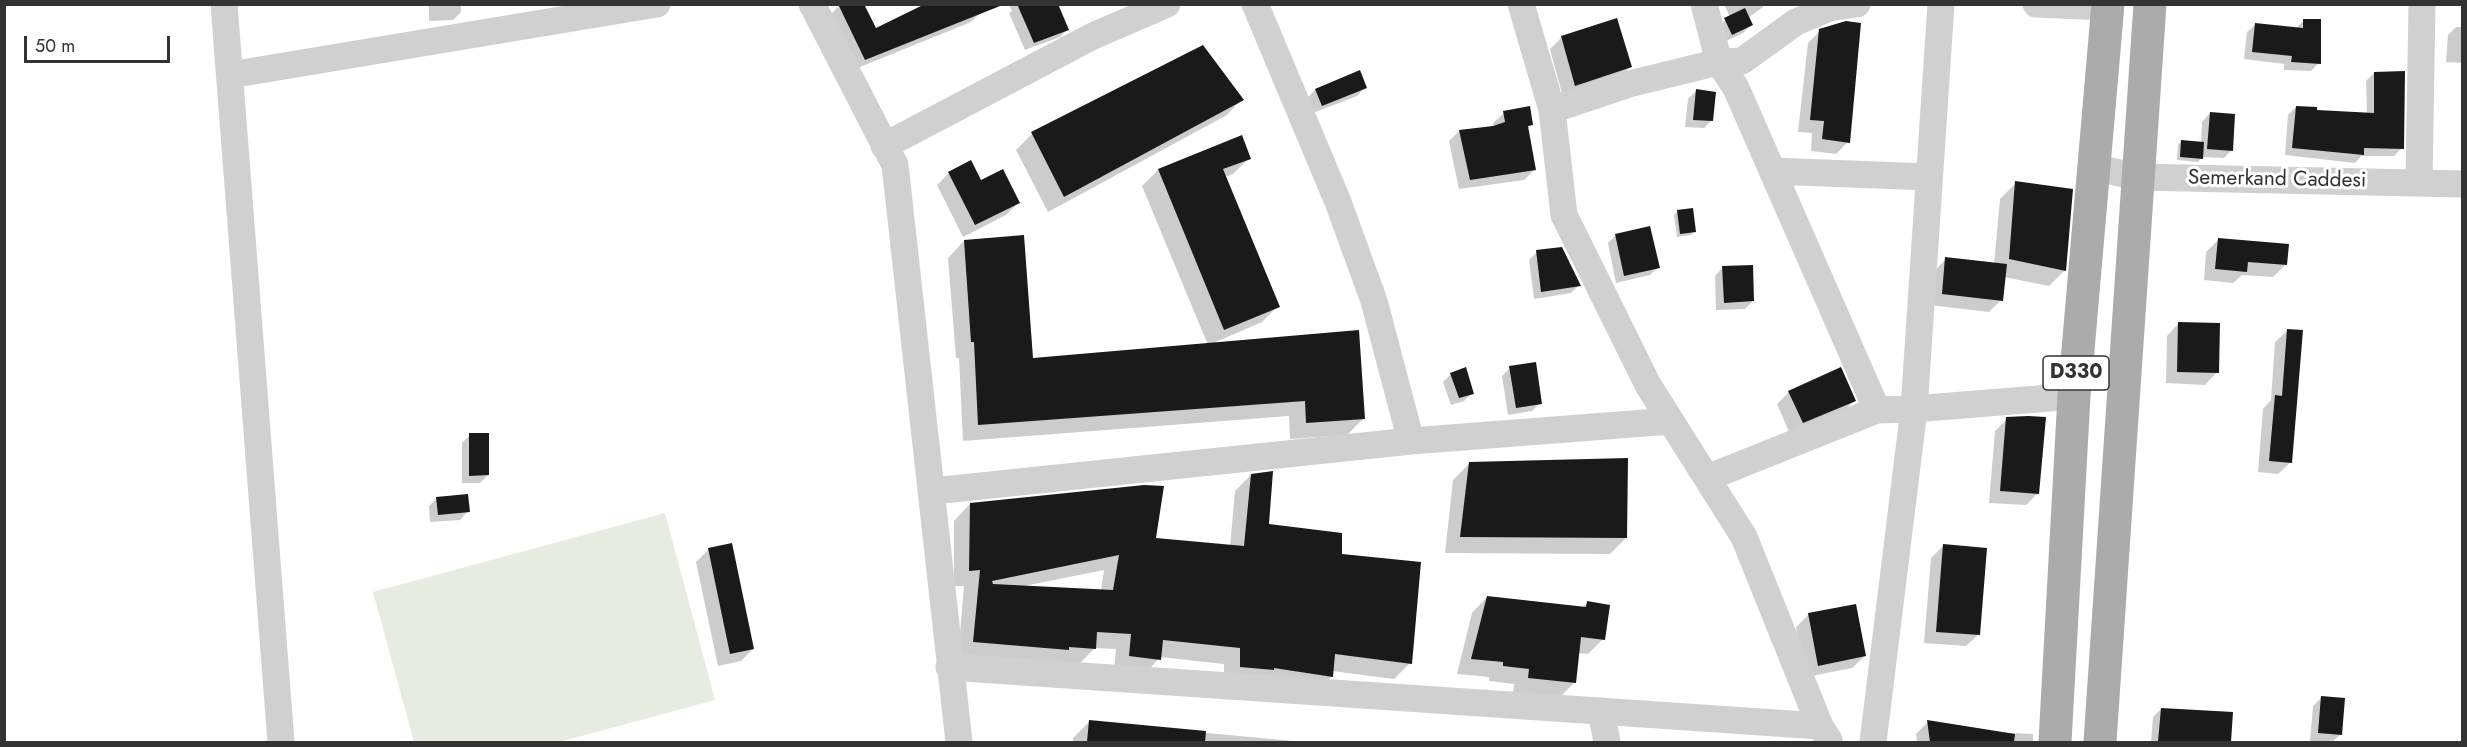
<!DOCTYPE html>
<style>
body{margin:0}
#map{position:relative;width:2467px;height:747px;overflow:hidden;background:#fff;font-family:Jost,sans-serif}
canvas{display:block}
.frame{position:absolute;inset:0;border:6px solid #333;pointer-events:none}
.scale{position:absolute;left:24px;top:36px;width:146px;height:27px;box-sizing:border-box;border:3px solid #333;border-top:0;padding-left:8px;font-size:18px;line-height:21px;white-space:nowrap;color:#333;-webkit-text-stroke:4px #fff;paint-order:stroke}
</style>
<div id="map">
<canvas width="2467" height="747"></canvas>
<div class="frame"></div>
<div class="scale">50 m</div>
</div>
<script>
const context = document.querySelector('canvas').getContext('2d');
context.lineJoin = 'round';
function fillPath(path, color) { context.fillStyle = color; context.fill(path, 'evenodd'); }
const toPath = rows => new Path2D(rows.map(r => 'M' + r).join(''));
function strokePath(path, color, width, dash) { context.strokeStyle = color; context.lineWidth = width; context.lineCap = dash ? 'butt' : 'round'; context.setLineDash(dash || []); context.stroke(path); }
function label(font, color, halo, rows, align = 'center') {
  context.font = font + ' Jost,sans-serif'; context.lineWidth = 6; context.setLineDash([]); context.textBaseline = 'middle'; context.strokeStyle = halo; context.fillStyle = color; for (const [text, x, y, turn = 0] of rows) {
    context.save(); context.translate(x, y); context.rotate((+turn || 0) * Math.PI / 180); context.textAlign = isNaN(turn) ? turn : align; if (halo) context.strokeText(text, 0, 0); context.fillText(text, 0, 0); context.restore();
  }
}
fillPath(toPath([
 [665,513,715,700,559,742,414,742,373,592]
]), '#e6ecdf');
fillPath(toPath([
 [429,4,461,4,461,12,453,20,429,21],
 [929,4,978,4,981,12,971,22,855,69,829,16,839,6,876,30],
 [1009,4,1055,4,1068,29,1060,37,1025,50,1009,13,1012,11],
 [1724,4,1762,4,1763,7,1748,18,1751,25,1743,33,1724,42,1717,27,1730,17],
 [2304,20,2319,63,2311,71,2284,70,2284,64,2244,59,2247,32,2256,24,2295,29],
 [2456,27,2462,27,2462,63,2446,62,2448,35],
 [1820,31,1848,142,1836,154,1811,151,1812,133,1798,132,1808,43],
 [1562,37,1630,67,1618,79,1563,97,1550,49],
 [1203,46,1242,99,1227,115,1048,212,1016,150,1032,134],
 [2374,73,2402,148,2394,156,2361,156,2355,163,2285,155,2288,115,2296,107,2315,112,2367,114,2366,81],
 [1365,87,1357,96,1313,113,1307,98,1315,90],
 [1696,91,1712,120,1704,128,1685,127,1688,99],
 [1504,113,1531,124,1527,129,1535,169,1524,180,1459,189,1449,141,1459,131,1494,127,1493,123],
 [2210,113,2232,150,2224,158,2202,157,2198,162,2177,160,2178,145,2181,142,2201,143,2202,122],
 [1241,137,1249,158,1233,174,1225,177,1278,306,1262,322,1211,344,1363,419,1347,435,1290,439,1289,416,963,441,959,358,956,358,948,258,964,241,1032,360,1208,345,1142,186,1158,170],
 [949,173,1018,203,1006,215,963,237,937,185],
 [2016,183,2065,270,2049,286,2004,277,2001,300,1989,312,1930,305,1934,271,1946,259,1994,265,2000,199],
 [1678,211,1694,231,1691,235,1677,237,1674,215],
 [1616,235,1658,267,1650,275,1616,283,1608,243],
 [2218,240,2285,265,2273,277,2242,275,2233,283,2204,280,2206,252],
 [1537,252,1579,285,1571,293,1534,299,1529,260],
 [1723,267,1753,301,1745,309,1716,310,1715,276],
 [2179,323,2217,372,2205,385,2166,383,2167,336],
 [2288,330,2291,462,2278,474,2258,472,2263,409,2271,400,2275,342],
 [1510,368,1540,403,1532,411,1508,415,1502,376],
 [1451,374,1472,393,1464,401,1451,405,1443,382],
 [1789,392,1854,401,1842,413,1790,434,1777,404],
 [2007,419,2038,493,2026,505,1989,503,1995,431],
 [470,435,488,475,480,483,462,483,462,443],
 [1469,464,1626,538,1610,554,1445,553,1453,480],
 [1251,475,1268,526,1341,555,1410,663,1394,679,1332,671,1332,676,1316,692,1224,682,1224,664,1160,657,1144,675,1114,672,1116,649,1095,648,1079,664,958,657,964,586,954,586,954,521,970,504,1154,539,1230,547,1235,491],
 [1104,570,1101,591,1024,586],
 [437,498,468,511,460,520,430,522,429,506],
 [731,545,753,649,741,661,718,666,696,562,708,550],
 [1943,546,1979,634,1966,646,1924,643,1931,558],
 [1487,597,1582,608,1587,603,1603,639,1588,654,1578,653,1575,682,1559,698,1513,693,1514,684,1489,681,1489,677,1457,674,1472,613],
 [1855,606,1865,656,1852,668,1806,677,1796,627,1808,615],
 [2321,698,2340,735,2332,742,2310,741,2313,706],
 [2161,709,2231,714,2229,742,2151,742,2153,717],
 [1089,722,1304,742,1073,742,1073,738],
 [1928,722,1994,732,2033,734,2033,742,1917,742,1916,734]
]), '#0003');
fillPath(toPath([
 [838,4,864,4,876,28,925,4,1000,6,865,60],
 [1017,4,1058,4,1069,30,1034,43],
 [1745,8,1753,25,1732,35,1724,18],
 [1617,18,1632,67,1575,86,1561,36],
 [2303,19,2321,19,2321,64,2291,62,2292,56,2252,52,2255,23,2303,28],
 [1846,21,1861,23,1850,143,1822,139,1824,121,1810,120,1819,29],
 [1203,45,1244,100,1064,197,1031,132],
 [1360,70,1367,88,1322,106,1315,89],
 [2405,71,2404,149,2364,148,2364,155,2292,148,2296,106,2317,107,2317,110,2374,113,2374,72],
 [1696,89,1716,92,1713,121,1693,120],
 [1530,106,1533,125,1528,126,1536,170,1470,180,1459,130,1493,126,1505,122,1503,111],
 [2210,112,2235,114,2233,151,2207,149],
 [1242,135,1251,159,1223,169,1280,307,1224,330,1158,169],
 [2181,140,2204,142,2203,159,2180,157],
 [971,160,981,180,1003,169,1020,203,975,225,948,172],
 [2015,181,2073,189,2066,271,2009,259],
 [1693,208,1696,232,1680,234,1677,210],
 [1650,226,1660,268,1624,276,1615,234],
 [1024,235,1033,358,1359,330,1365,419,1306,423,1305,401,978,425,974,342,971,342,964,240],
 [2218,238,2289,244,2287,265,2248,262,2247,272,2215,269],
 [1562,247,1581,286,1541,292,1536,250],
 [1945,257,2007,264,2003,301,1942,294],
 [1753,265,1754,301,1724,303,1722,266],
 [2178,322,2220,323,2219,373,2177,372],
 [2287,329,2303,330,2292,463,2269,461,2275,395,2282,396],
 [1536,362,1542,404,1516,408,1509,366],
 [1466,367,1474,394,1459,398,1450,373],
 [1841,367,1856,401,1803,423,1788,391],
 [2028,416,2046,417,2039,494,2000,491,2006,417],
 [469,433,489,433,489,475,469,476],
 [1628,458,1627,538,1460,537,1469,462],
 [1273,471,1269,524,1342,533,1342,554,1421,562,1412,664,1335,654,1333,677,1274,668,1274,670,1240,667,1240,648,1163,640,1161,660,1129,656,1131,634,1097,632,1096,649,1069,647,1069,650,973,642,980,570,969,571,970,503,1144,485,1164,486,1156,538,1244,546,1251,474],
 [1119,555,1113,590,993,584,992,581],
 [468,494,470,512,438,515,436,497],
 [732,543,754,649,730,654,708,548],
 [1943,544,1987,548,1980,635,1936,632],
 [1487,596,1586,607,1587,601,1610,605,1605,640,1581,637,1576,683,1528,678,1529,669,1503,666,1503,662,1471,659],
 [1856,604,1866,656,1818,666,1808,613],
 [2321,696,2345,698,2342,735,2318,733],
 [2161,708,2233,712,2231,742,2158,742],
 [1089,720,1206,731,1205,742,1087,742],
 [1927,720,2015,734,2014,742,1930,742]
]), '#1a1a1a');
strokePath(toPath([
 [224,4,281,742],
 [812,4,895,165,959,742],
 [1255,4,1338,202,1374,301,1411,441],
 [1521,4,1552,110,1564,215,1648,385,1744,537,1820,726,1829,740],
 [1704,4,1719,62,1736,88,1877,410],
 [2036,4,2107,7],
 [230,75,657,4],
 [1552,110,1629,84,1719,62,1742,61,1796,22,1829,8,1857,4],
 [884,146,1093,36,1167,4],
 [2093,167,2137,177,2462,184],
 [1772,171,1929,177],
 [2419,183,2422,4],
 [1707,478,1877,410,1914,409,2074,396],
 [933,491,1411,441,1671,421],
 [949,667,1820,726],
 [1601,711,1607,742],
 [1873,742,1914,409,1941,4]
]), '#d0d0d0', 27);
strokePath(toPath([
 [2055,742,2074,396,2108,4],
 [2100,742,2150,4]
]), '#ababab', 33);
for (const [x, y, w] of [
 [2076,373,66]
]) { const box = new Path2D(); box.roundRect(x - w / 2, y - 17, w, 34, 4.5); context.fillStyle = '#fff'; context.fill(box); strokePath(box, '#333', 1.5); }
label('bold 20px', '#333', null, [
 ["D330",2076,373]
]);
label('21px', '#333', '#fff', [
 ["Semerkand Caddesi",2277,180,1]
]);
</script>
